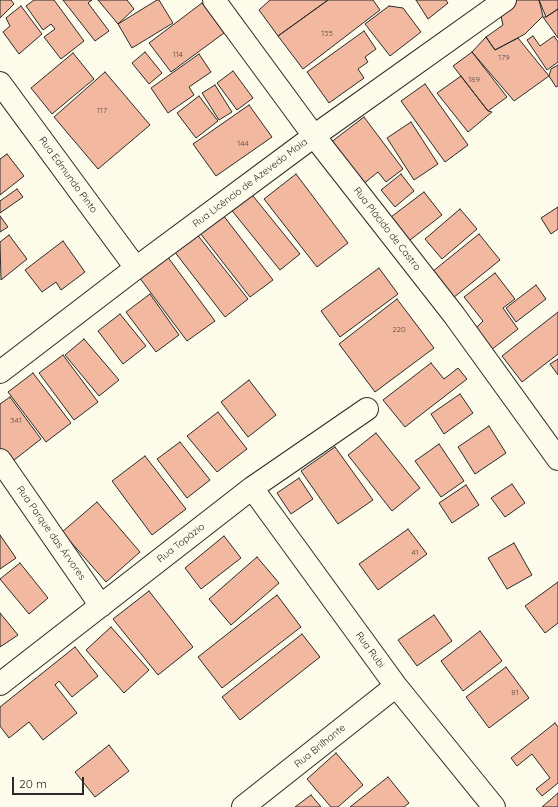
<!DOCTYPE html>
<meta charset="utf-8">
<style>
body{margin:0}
#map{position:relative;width:558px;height:807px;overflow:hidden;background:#fdfbea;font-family:Quicksand,sans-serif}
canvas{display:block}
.scale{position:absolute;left:12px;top:777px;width:72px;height:18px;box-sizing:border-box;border:2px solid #2b2b2b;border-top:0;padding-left:5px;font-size:12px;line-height:14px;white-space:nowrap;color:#2b2b2b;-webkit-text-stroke:3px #fdfbea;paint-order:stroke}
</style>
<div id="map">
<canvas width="558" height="807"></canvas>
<div class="scale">20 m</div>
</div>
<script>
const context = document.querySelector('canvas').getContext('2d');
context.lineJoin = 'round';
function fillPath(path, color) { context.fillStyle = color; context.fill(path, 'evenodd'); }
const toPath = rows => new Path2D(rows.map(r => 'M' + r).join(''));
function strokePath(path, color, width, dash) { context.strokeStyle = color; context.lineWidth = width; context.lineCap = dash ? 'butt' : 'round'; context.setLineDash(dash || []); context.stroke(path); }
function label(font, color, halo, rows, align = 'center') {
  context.font = font + ' Quicksand,sans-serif'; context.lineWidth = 3; context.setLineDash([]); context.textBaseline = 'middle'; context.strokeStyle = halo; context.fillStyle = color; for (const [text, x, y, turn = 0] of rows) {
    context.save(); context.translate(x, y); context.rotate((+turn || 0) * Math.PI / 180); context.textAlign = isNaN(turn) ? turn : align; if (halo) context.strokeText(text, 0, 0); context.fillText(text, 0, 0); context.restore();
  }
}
const building = toPath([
 [0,0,11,0,14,4,0,18,0,0],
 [34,0,54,0,84,41,61,59,44,37,55,29,51,24,43,30,26,6,34,0],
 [63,0,92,0,88,3,109,31,95,41,63,0],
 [98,0,127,0,134,9,118,24,98,0],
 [157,0,159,0,173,23,132,48,118,24,157,0],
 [270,0,328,0,278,36,259,10,270,0],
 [328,0,373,0,380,10,303,69,278,36,328,0],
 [416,0,446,0,448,3,428,19,416,0],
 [517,0,539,0,543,16,525,34,495,50,486,37,503,25,500,12,517,0],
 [539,0,558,0,558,9,546,17,539,0],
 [202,3,224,33,171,72,149,43,202,3],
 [21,6,42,34,19,54,3,32,10,26,6,18,21,6],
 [389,6,403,8,421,32,390,56,365,24,389,6],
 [558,9,558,38,543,17,546,17,558,9],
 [364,31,376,49,365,57,368,62,358,69,364,78,329,103,307,72,364,31],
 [533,36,540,46,554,36,558,42,558,62,547,70,527,40,533,36],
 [486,37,495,50,518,38,549,76,514,101,472,52,486,37],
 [145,52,162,73,149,84,132,63,145,52],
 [472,52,507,97,488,111,453,66,472,52],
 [73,53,94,79,52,114,31,88,73,53],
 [199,54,211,72,189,87,194,95,168,113,151,88,199,54],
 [558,65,558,86,556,87,549,76,551,69,558,65],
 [233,71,253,98,237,110,217,83,233,71],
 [105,72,150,125,98,169,54,117,105,72],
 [461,76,488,111,492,112,468,132,437,93,461,76],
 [425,84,468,145,445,162,401,101,425,84],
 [215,85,232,112,219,120,202,93,215,85],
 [199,96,218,121,196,138,177,113,199,96],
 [249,105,272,137,216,176,193,144,249,105],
 [364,117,403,169,386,182,378,172,362,185,330,143,364,117],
 [411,122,438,164,414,180,387,138,411,122],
 [7,154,24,176,0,195,0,159,7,154],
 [296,174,348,243,317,267,264,199,296,174],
 [401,174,414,191,395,207,381,190,401,174],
 [17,189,23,197,0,213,0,201,17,189],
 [249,191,300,254,280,270,229,207,249,191],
 [424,192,442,215,405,244,387,220,424,192],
 [558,207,558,229,551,234,541,218,558,207],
 [460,209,477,229,442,259,425,239,460,209],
 [223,215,273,280,250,297,200,233,223,215],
 [0,216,8,227,0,232,0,216],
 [196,233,248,299,225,317,174,251,196,233],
 [479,234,500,260,448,302,427,276,479,234],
 [9,235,27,259,1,280,0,242,9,235],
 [63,241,85,272,61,290,56,282,42,292,25,270,63,241],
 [167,256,215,321,187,341,139,277,167,256],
 [379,268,398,294,340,337,321,311,379,268],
 [495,273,515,299,503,308,518,329,491,350,475,329,483,321,464,297,495,273],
 [536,285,546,299,516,322,506,308,536,285],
 [150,294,179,335,156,352,126,312,150,294],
 [397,299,434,348,375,392,339,344,397,299],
 [558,312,558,354,522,382,502,356,558,312],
 [120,314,146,346,123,364,98,331,120,314],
 [84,339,119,380,99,396,65,355,84,339],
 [63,355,98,402,74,420,39,373,63,355],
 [558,359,558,375,550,364,558,359],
 [431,363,444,379,458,368,467,379,405,427,383,400,431,363],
 [33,373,71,423,46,442,8,392,33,373],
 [249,380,276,415,248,437,221,402,249,380],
 [460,394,473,413,444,434,431,414,460,394],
 [10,397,41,439,9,464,0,451,0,404,10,397],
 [218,412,247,449,217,472,187,436,218,412],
 [489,426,506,453,475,474,458,447,489,426],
 [376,433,420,488,392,511,348,455,376,433],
 [180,442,210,480,187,498,157,459,180,442],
 [439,444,464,481,441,497,415,461,439,444],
 [335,447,373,500,338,524,301,471,335,447],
 [145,456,186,509,152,535,112,481,145,456],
 [299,478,313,499,291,514,277,493,299,478],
 [512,484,525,503,505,517,491,498,512,484],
 [466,485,479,505,452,523,439,503,466,485],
 [97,502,140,552,106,582,62,532,97,502],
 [408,529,427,554,378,590,359,564,408,529],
 [0,535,16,558,0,569,0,535],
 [224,536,241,558,201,589,185,568,224,536],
 [514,543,532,575,507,589,488,558,514,543],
 [257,557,279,583,231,625,209,599,257,557],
 [20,563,48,598,29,614,0,579,20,563],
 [558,582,558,623,545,633,525,606,558,582],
 [149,591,193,647,158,675,113,619,149,591],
 [277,595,301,627,222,688,198,657,277,595],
 [0,613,18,635,0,647,0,613],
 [434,615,452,641,417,666,398,640,434,615],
 [111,627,149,670,124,693,86,650,111,627],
 [480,631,502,661,463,691,441,661,480,631],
 [302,634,320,657,240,720,222,697,302,634],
 [75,647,98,676,72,697,59,681,55,685,77,713,43,740,29,722,9,738,0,726,0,707,75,647],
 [506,667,529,698,489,728,466,697,506,667],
 [555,723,558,727,558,783,542,796,536,789,550,778,532,754,517,766,511,758,555,723],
 [109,745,129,771,95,797,75,772,109,745],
 [336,753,363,785,338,807,331,807,307,779,336,753],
 [388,777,409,803,404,807,350,807,388,777],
 [558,793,558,807,542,807,558,793],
 [311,795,321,807,295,807,311,795]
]);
fillPath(building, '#f2b8a0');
strokePath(building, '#2b2b2b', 1);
const minor = toPath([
 [214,0,314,136,454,315,558,459],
 [0,83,136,268],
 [0,372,136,268,314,136,505,0],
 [0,460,101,606],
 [252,488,396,686,494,807],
 [0,684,252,488,367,409],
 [243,807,396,686]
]);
strokePath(minor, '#2b2b2b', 24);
strokePath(minor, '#fdfbea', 22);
label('8px', '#5d4e48', null, [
 ["135",327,34],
 ["114",178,55],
 ["179",504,58],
 ["189",474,80],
 ["117",102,111],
 ["144",243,144],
 ["220",399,330],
 ["341",16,421],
 ["41",415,553],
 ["81",515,693]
]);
label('10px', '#2b2b2b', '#fdfbea', [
 ["Rua Edmundo Pinto",68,175,54],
 ["Rua Licêncio de Azevedo Maia",250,183,-37],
 ["Rua Plácido de Castro",387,229,52],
 ["Rua Parque das Árvores",51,533,55],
 ["Rua Topázio",181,543,-38],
 ["Rua Rubi",370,650,54],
 ["Rua Brilhante",320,746,-39]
]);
</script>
